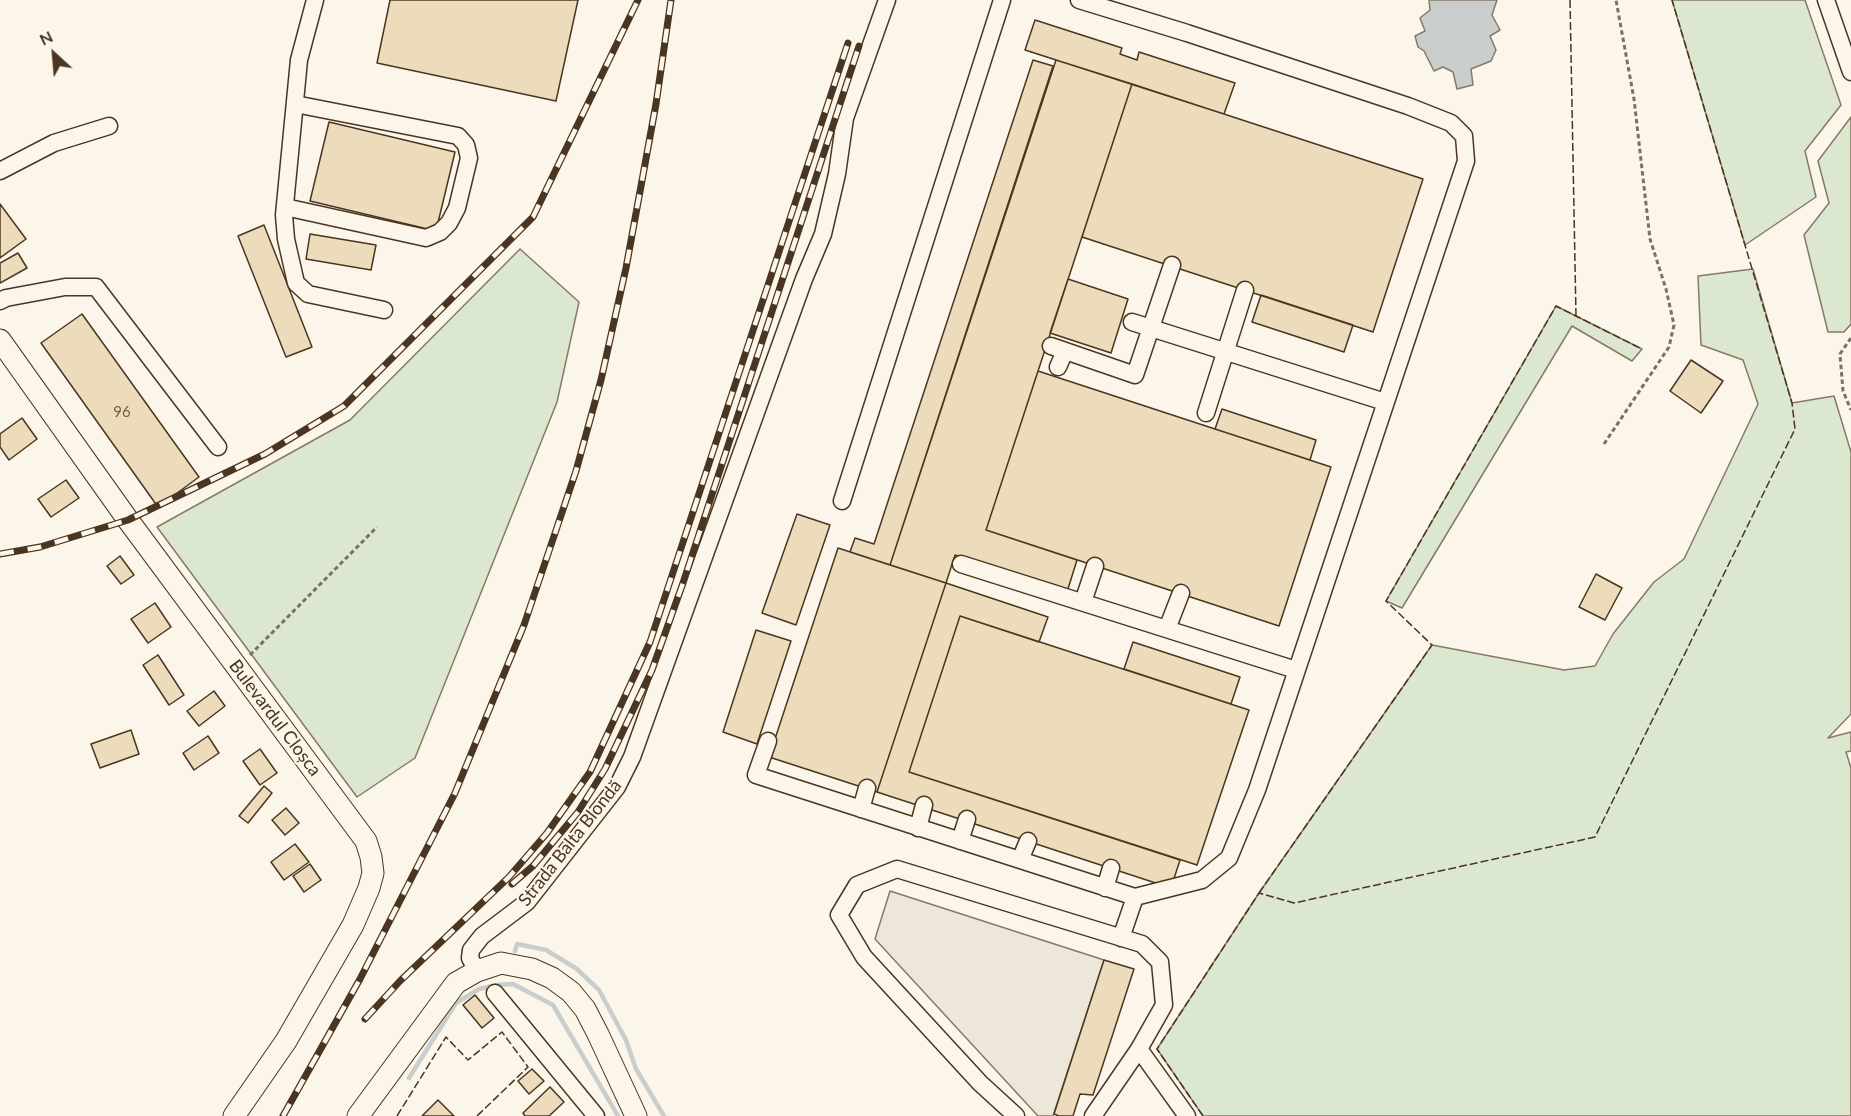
<!DOCTYPE html>
<meta charset="utf-8">
<style>
body{margin:0}
#map{position:relative;width:1851px;height:1116px;overflow:hidden;background:#fbf6e9;font-family:Lato,sans-serif}
canvas{display:block}
.north{position:absolute;left:24px;top:24px;width:60px;height:60px;-webkit-text-stroke:4px #fbf6e9;paint-order:stroke;rotate:334deg;font-size:16px;font-weight:700;line-height:24px;text-align:center;color:#4a3520}
.north::after{content:'';display:block;margin:auto;width:21px;height:27px;background:#4a3520;clip-path:polygon(50% 0,100% 100%,50% 72%,0 100%)}
</style>
<div id="map">
<canvas width="1851" height="1116"></canvas>
<div class="north">N</div>
</div>
<script>
const context = document.querySelector('canvas').getContext('2d');
context.lineJoin = 'round';
function fillPath(path, color) { context.fillStyle = color; context.fill(path, 'evenodd'); }
const toPath = rows => new Path2D(rows.map(r => 'M' + r).join(''));
function strokePath(path, color, width, dash) { context.strokeStyle = color; context.lineWidth = width; context.lineCap = dash ? 'butt' : 'round'; context.setLineDash(dash || []); context.stroke(path); }
function label(font, color, halo, rows, align = 'center') {
  context.font = font + ' Lato,sans-serif'; context.lineWidth = 4.5; context.setLineDash([]); context.textBaseline = 'middle'; context.strokeStyle = halo; context.fillStyle = color; for (const [text, x, y, turn = 0] of rows) {
    context.save(); context.translate(x, y); context.rotate((+turn || 0) * Math.PI / 180); context.textAlign = isNaN(turn) ? turn : align; if (halo) context.strokeText(text, 0, 0); context.fillText(text, 0, 0); context.restore();
  }
}
const green = toPath([
 [1672,0,1805,0,1841,105,1805,151,1816,197,1745,245,1672,0],
 [1851,117,1851,324,1844,332,1828,332,1804,235,1829,203,1818,161,1851,117],
 [520,249,579,302,557,402,415,758,357,797,157,527,350,420,520,249],
 [1753,269,1792,403,1834,396,1851,452,1851,714,1828,738,1851,732,1851,751,1846,752,1851,768,1851,1116,1203,1116,1157,1049,1259,893,1432,645,1564,670,1595,666,1613,634,1654,582,1684,559,1758,404,1743,360,1701,345,1698,276,1753,269],
 [1556,306,1642,349,1632,361,1572,326,1402,608,1386,601,1556,306]
]);
fillPath(green, '#dce7d0');
strokePath(green, '#887966', 1.5);
const parking = toPath([
 [890,891,1104,960,1053,1116,1038,1116,875,939,890,891]
]);
fillPath(parking, '#ede7d9');
strokePath(parking, '#887966', 1.5);
const water = toPath([
 [1429,0,1497,0,1492,15,1500,30,1490,36,1496,50,1491,61,1471,69,1473,85,1457,89,1453,72,1443,67,1434,71,1424,51,1418,47,1415,36,1425,31,1420,18,1430,10,1429,0]
]);
fillPath(water, '#c9cecd');
strokePath(water, '#887966', 1.5);
strokePath(toPath([
 [515,951,517,944,546,950,577,969,599,990,626,1040,636,1069,664,1116],
 [409,1078,456,1003,479,989,497,985,513,984,553,1005,618,1116]
]), '#c9cecd', 4.5);
const building = toPath([
 [390,0,578,0,556,101,377,63,390,0],
 [1035,20,1122,48,1120,54,1137,60,1139,52,1235,83,1224,114,1025,50,1035,20],
 [1033,60,1053,66,890,565,850,552,855,538,874,544,1033,60],
 [1056,60,1132,84,986,530,1077,560,1067,592,955,555,946,583,890,565,1056,60],
 [1132,84,1423,179,1373,332,1082,237,1132,84],
 [329,122,455,152,436,231,310,201,329,122],
 [0,204,26,239,0,258,0,204],
 [264,225,312,347,286,357,238,236,264,225],
 [310,234,376,245,371,270,306,259,310,234],
 [18,253,27,268,0,283,0,263,18,253],
 [1068,279,1128,299,1111,353,1050,333,1068,279],
 [1261,295,1353,325,1344,352,1252,322,1261,295],
 [82,314,199,477,158,507,41,343,82,314],
 [1691,360,1723,381,1701,413,1670,391,1691,360],
 [1038,371,1331,467,1279,626,986,530,1038,371],
 [1222,409,1316,440,1310,460,1215,429,1222,409],
 [22,418,37,439,9,460,0,447,0,434,22,418],
 [66,480,79,498,51,517,38,499,66,480],
 [797,514,830,525,796,625,762,613,797,514],
 [838,548,946,583,877,792,769,757,838,548],
 [120,556,134,575,121,584,107,566,120,556],
 [1596,574,1622,588,1605,620,1579,607,1596,574],
 [946,583,1048,617,1039,642,960,616,909,772,1180,860,1171,888,877,792,946,583],
 [155,603,171,627,148,643,131,619,155,603],
 [960,616,1249,710,1197,865,909,772,960,616],
 [756,630,791,641,757,744,723,732,756,630],
 [1133,642,1240,677,1231,704,1124,669,1133,642],
 [158,655,184,695,169,705,143,665,158,655],
 [214,691,225,706,199,726,187,711,214,691],
 [131,730,139,754,100,768,91,744,131,730],
 [208,736,219,753,194,770,183,753,208,736],
 [260,749,277,773,260,785,243,761,260,749],
 [264,786,272,793,248,823,239,816,264,786],
 [286,808,299,823,285,835,272,820,286,808],
 [295,844,309,862,284,880,271,862,295,844],
 [310,864,321,880,304,892,293,876,310,864],
 [1104,960,1134,969,1093,1095,1080,1094,1073,1116,1059,1116,1054,1114,1104,960],
 [475,995,494,1018,482,1028,463,1005,475,995],
 [532,1069,544,1081,529,1094,518,1081,532,1069],
 [550,1087,564,1102,549,1116,525,1116,523,1113,550,1087],
 [438,1100,454,1116,422,1116,438,1100]
]);
fillPath(building, '#ecdcbc');
strokePath(building, '#4a3520', 1.5);
const minor = toPath([
 [315,0,299,60,284,215,286,239,296,283,308,294,384,310],
 [1079,0,1187,33,1408,106,1451,123,1464,136,1466,161,1257,790,1229,858,1202,880,1135,897,1121,938],
 [1826,0,1851,72],
 [0,171,54,143,109,126],
 [285,207,426,238,440,232,449,223,457,208,469,158,466,145,458,136,295,104],
 [0,301,6,298,65,287,96,287,218,447],
 [1132,322,1385,402],
 [1051,346,1135,375,1172,265],
 [1058,367,1065,351],
 [1206,413,1245,290],
 [842,501,1002,0],
 [961,564,1296,670],
 [1083,602,1095,566],
 [1167,629,1181,593],
 [768,741,756,775,1135,897],
 [861,809,867,788],
 [918,828,924,805],
 [960,841,967,819],
 [1020,860,1028,841],
 [1105,888,1111,868],
 [477,971,470,958,471,950,482,936,527,902,617,787,632,757,804,279,823,234,837,174,845,118,887,0],
 [495,993,596,1116],
 [1139,1049,1187,1116],
 [1016,1116,980,1083,864,957,839,915,857,885,897,869,1142,944,1160,962,1164,1005,1139,1049,1093,1116]
]);
const major = toPath([
 [0,340,128,520,366,841,371,857,373,873,369,888,353,925,286,1041,234,1116],
 [358,1116,456,983,477,971,501,963,532,969,552,978,571,992,585,1009,598,1034,636,1116]
]);
strokePath(minor, '#4a3520', 19);
strokePath(major, '#4a3520', 23);
strokePath(toPath([
 [1851,338,1840,354,1843,391,1851,410],
 [1604,444,1669,347,1674,325,1666,289,1650,239,1634,99,1616,0],
 [250,655,377,527]
]), '#7f6f5c', 3, [4.5, 3]);
strokePath(minor, '#fbf6e9', 16);
strokePath(major, '#fbf6e9', 21);
const rail = toPath([
 [0,554,40,547,128,520,265,454,344,406,533,217,638,0],
 [512,884,533,866,578,812,605,769,652,670,683,583,859,46],
 [365,1019,400,981,509,877,547,833,590,772,650,642,848,43],
 [283,1116,360,979,455,793,524,625,576,471,601,380,626,268,656,104,671,0]
]);
strokePath(rail, '#4a3520', 7);
strokePath(rail, '#fbf6e9', 4.5, [14]);
strokePath(toPath([
 [1570,0,1576,316],
 [1259,893,1432,645,1386,601,1556,306,1642,349],
 [397,1116,446,1037,468,1060,502,1032,528,1067,477,1116],
 [1203,1116,1157,1049,1259,893,1294,903,1595,837,1795,429,1792,403,1672,0]
]), '#4a3520', 1.5, [8, 3]);
label('15px', '#725f47', null, [
 ["96",122,412]
]);
label('18px', '#4a3520', '#fbf6e9', [
 ["Bulevardul Cloșca",275,718,53],
 ["Strada Balta Blondă",570,843,-52]
]);
</script>
